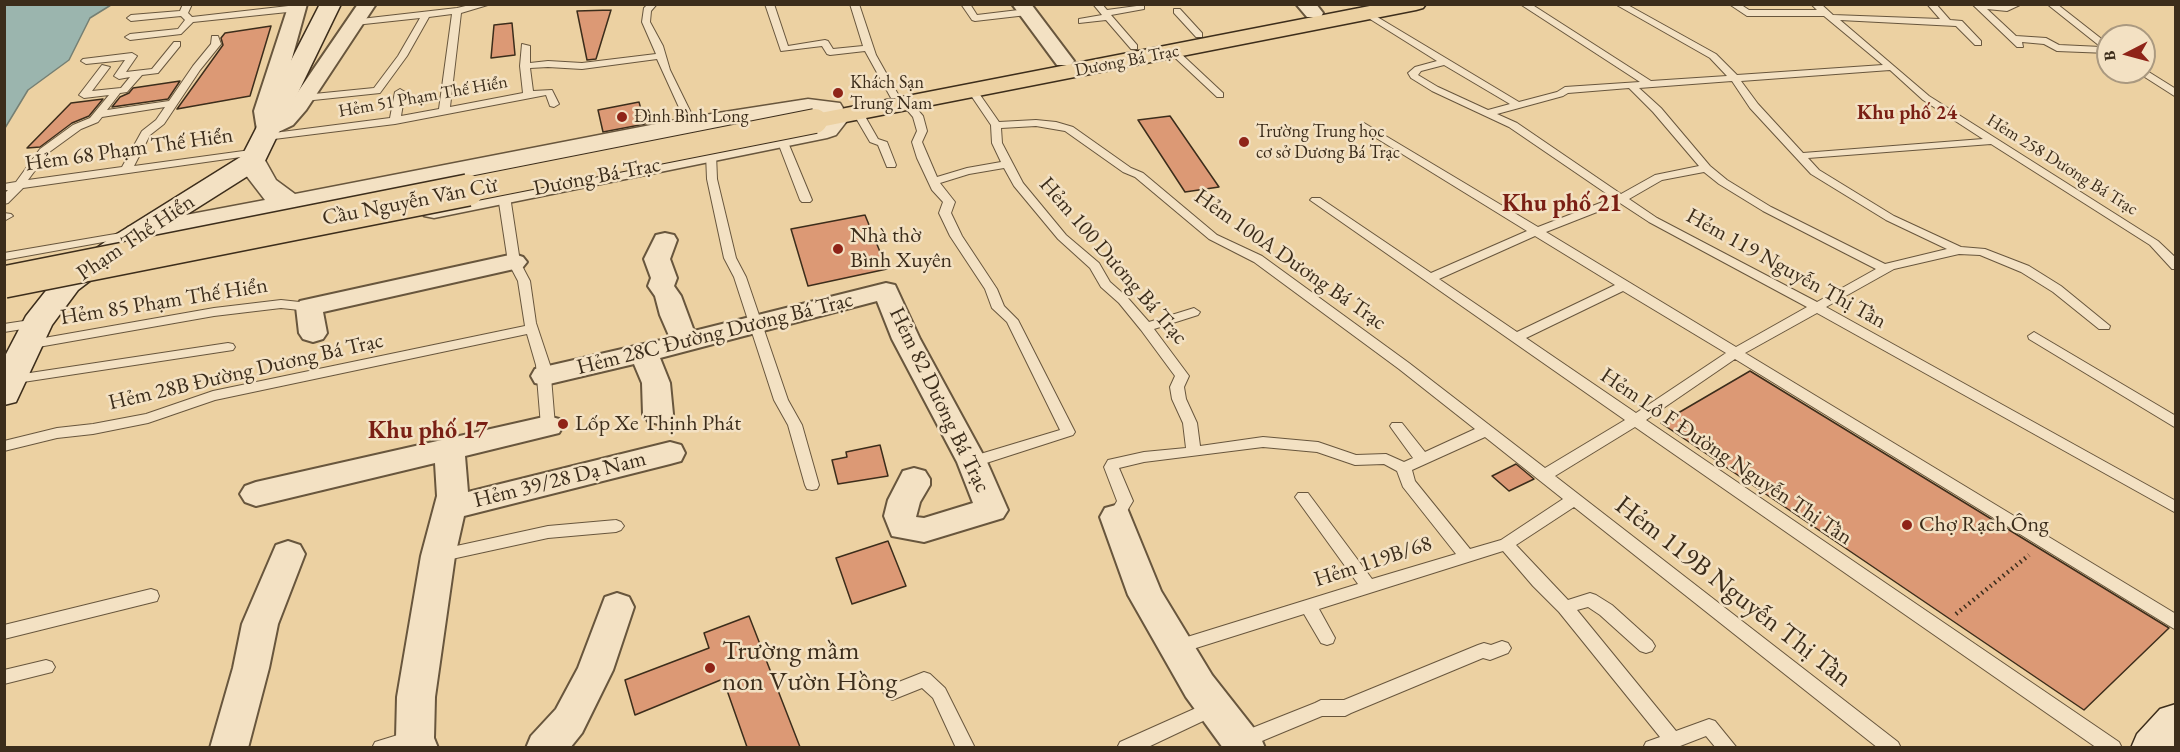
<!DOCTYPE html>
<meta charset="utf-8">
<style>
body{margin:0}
#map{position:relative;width:2180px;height:752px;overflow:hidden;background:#ecd1a2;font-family:"EB Garamond",serif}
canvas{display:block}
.frame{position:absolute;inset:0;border:6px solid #3c2d1b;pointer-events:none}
.north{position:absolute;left:2096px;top:24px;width:60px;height:60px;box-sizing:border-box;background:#f3e1c3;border:2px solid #aa9980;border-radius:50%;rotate:264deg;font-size:16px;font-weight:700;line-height:24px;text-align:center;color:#3c2d1b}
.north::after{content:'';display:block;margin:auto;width:21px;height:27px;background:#8f2418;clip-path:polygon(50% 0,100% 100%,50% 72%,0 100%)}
</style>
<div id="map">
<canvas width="2180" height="752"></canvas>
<div class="frame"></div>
<div class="north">B</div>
</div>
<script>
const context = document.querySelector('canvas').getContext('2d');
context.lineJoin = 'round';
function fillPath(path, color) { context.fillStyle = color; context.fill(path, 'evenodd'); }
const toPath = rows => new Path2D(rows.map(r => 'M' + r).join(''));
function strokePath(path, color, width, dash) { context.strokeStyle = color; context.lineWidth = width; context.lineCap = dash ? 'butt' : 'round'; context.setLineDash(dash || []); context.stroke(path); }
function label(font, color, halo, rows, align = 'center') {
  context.font = font + ' "EB Garamond",serif'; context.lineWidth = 5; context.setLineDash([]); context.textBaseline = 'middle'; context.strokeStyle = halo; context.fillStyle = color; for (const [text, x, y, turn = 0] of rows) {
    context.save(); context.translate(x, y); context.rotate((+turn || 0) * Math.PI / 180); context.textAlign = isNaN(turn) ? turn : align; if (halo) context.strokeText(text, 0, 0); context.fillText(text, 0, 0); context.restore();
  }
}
const water = toPath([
 [5,4,111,5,90,18,69,60,28,90,5,128,5,4]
]);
fillPath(water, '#9bb5ae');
strokePath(water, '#757f73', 1.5);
const building = toPath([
 [611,10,596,59,587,60,577,11,611,10],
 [512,23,515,55,491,58,494,25,512,23],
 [271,26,250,96,177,109,223,45,221,38,225,33,271,26],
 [180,81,168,99,112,107,120,97,129,93,133,88,180,81],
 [103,99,89,116,72,123,40,147,27,148,71,103,103,99],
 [639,102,645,124,603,132,598,110,639,102],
 [1170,116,1219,187,1185,192,1138,120,1170,116],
 [865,215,887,269,808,286,791,229,865,215],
 [1750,371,2169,628,2084,710,1661,423,1750,371],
 [880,445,888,476,838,484,832,460,847,457,846,452,880,445],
 [1516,464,1534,479,1509,491,1492,476,1516,464],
 [888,541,906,586,852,604,836,558,888,541],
 [749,616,800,747,747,747,723,679,635,715,625,680,709,648,704,633,749,616]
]);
fillPath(building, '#dc9975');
strokePath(building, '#3c2d1b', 1.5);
const service = toPath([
 [183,4,192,4,188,13,192,17,297,5,301,8,297,11,193,22,181,34,130,40,125,37,130,34,178,29,185,20,181,16,131,21,127,18,131,15,180,11,183,4],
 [474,4,491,4,461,13,450,107,523,93,520,66,522,44,530,46,530,63,548,61,582,63,656,54,642,22,644,8,648,4,657,4,651,11,650,22,663,46,670,70,697,125,692,128,687,125,657,59,582,69,548,67,530,68,533,91,552,90,559,104,554,107,550,106,546,95,395,124,266,140,261,137,266,134,390,118,395,92,400,89,405,92,401,116,439,109,452,14,429,17,407,56,380,93,304,101,299,98,304,95,374,88,398,56,420,18,355,25,351,22,352,20,457,8,474,4],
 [765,4,774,4,788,46,825,40,828,41,833,49,863,46,850,4,859,4,876,55,899,96,897,98,891,98,865,51,830,55,827,54,822,46,781,51,765,4],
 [961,4,970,4,977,15,1027,9,1031,12,1027,15,975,21,972,20,961,4],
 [1093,4,1102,4,1107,10,1144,5,1144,9,1111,15,1137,45,1137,49,1131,49,1106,20,1079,23,1079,19,1102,15,1093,4],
 [1520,4,1531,4,1651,81,1727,76,1710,58,1615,4,1626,4,1716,54,1737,75,1883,65,1824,16,1747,16,1729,4,1740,4,1749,10,1817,10,1811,4,1821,4,1833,15,1940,19,1927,4,1936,4,1950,20,1962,21,1981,41,1981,45,1975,45,1956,26,1840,20,1929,96,2158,241,2176,258,2176,269,2172,269,2150,245,1991,144,1808,158,1819,170,1894,216,1961,247,1985,249,2029,266,2061,286,2110,326,2109,329,2099,329,2053,292,2021,272,1980,255,1959,254,1894,269,1826,307,2176,501,2176,513,1817,313,1745,353,2176,614,2176,630,1735,359,1646,420,2119,742,2122,748,2097,748,1635,427,1555,476,1898,742,1901,748,1878,748,1574,507,1516,545,1568,600,1590,593,1596,595,1612,605,1652,641,1655,646,1652,651,1646,653,1640,651,1600,615,1588,607,1577,610,1676,731,1709,719,1715,721,1737,748,1716,748,1706,736,1675,748,1643,748,1646,742,1660,737,1559,612,1533,586,1503,551,1319,609,1335,638,1333,643,1327,645,1321,643,1304,614,1177,654,1171,652,1168,647,1171,642,1358,584,1298,501,1295,497,1298,493,1308,493,1372,579,1456,554,1403,487,1397,471,1384,464,1355,465,1317,452,1263,447,1144,462,1119,468,1133,501,1121,521,1111,521,1108,517,1117,501,1104,467,1108,460,1144,452,1186,448,1183,423,1172,399,1170,387,1175,376,1141,330,1119,303,1101,287,1090,268,1058,239,1014,186,1004,168,969,174,940,183,955,202,951,213,962,236,997,289,1004,306,1018,320,1075,432,1073,435,977,466,967,466,965,462,967,458,1060,430,1007,322,992,308,985,289,950,236,939,213,943,202,932,190,917,158,912,142,917,131,913,117,902,104,903,102,911,102,923,116,927,131,922,142,937,177,967,168,1001,162,992,143,991,125,968,91,973,88,976,89,999,122,1036,120,1056,122,1073,127,1131,168,1143,173,1217,235,1262,256,1409,363,1545,468,1625,420,1310,200,1312,198,1320,198,1431,273,1527,231,1360,128,1360,124,1364,123,1538,227,1613,198,1509,127,1432,91,1411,78,1408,73,1415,67,1437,61,1362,14,1369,12,1519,102,1557,92,1565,87,1640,82,1520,4],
 [1444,65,1510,104,1488,110,1438,87,1418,75,1421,71,1444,65],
 [1890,70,1923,100,1983,139,1803,153,1758,104,1741,81,1890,70],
 [1732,81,1750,108,1811,174,1886,220,1947,249,1885,264,1771,207,1727,180,1710,166,1661,108,1639,88,1732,81],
 [1629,88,1653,112,1699,166,1655,175,1621,194,1517,123,1497,114,1563,96,1568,93,1629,88],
 [1036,126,1065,131,1123,172,1135,177,1209,239,1254,262,1399,369,1475,429,1425,452,1402,423,1392,423,1390,426,1392,429,1413,458,1404,462,1386,454,1356,455,1318,442,1263,437,1200,446,1197,423,1186,399,1184,387,1189,376,1154,329,1198,315,1200,312,1194,308,1149,322,1127,297,1110,282,1099,263,1066,235,1023,183,1002,143,1001,128,1036,126],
 [1704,172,1719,184,1763,211,1876,269,1817,302,1657,218,1629,199,1662,180,1704,172],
 [1620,203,1649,222,1807,307,1736,347,1546,232,1620,203],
 [1535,236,1615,285,1517,332,1439,279,1535,236],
 [1623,291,1726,353,1636,413,1526,338,1623,291],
 [1485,437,1563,499,1501,540,1470,549,1415,481,1412,470,1485,437],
 [1972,4,2022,4,2007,11,1987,9,2016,36,2046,38,2059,45,2101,47,2047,4,2057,4,2108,44,2108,53,2057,51,2044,44,2022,42,2023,47,2017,47,1972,4],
 [1174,9,1180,9,1202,33,1202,37,1196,37,1174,13,1174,9],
 [212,36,218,36,221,44,200,70,164,124,150,135,134,166,258,149,262,150,262,154,23,188,8,203,4,204,4,194,8,190,4,190,4,184,16,182,40,149,73,125,90,118,109,95,84,98,79,95,102,65,110,67,92,91,121,88,130,77,119,79,114,76,125,60,86,64,81,61,83,59,132,53,137,56,126,72,152,69,174,42,180,42,180,46,158,73,142,75,127,92,120,93,107,110,169,101,193,66,211,44,212,36],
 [165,107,156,120,142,131,122,167,28,180,48,153,81,129,98,122,102,117,165,107],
 [1171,50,1177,50,1223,93,1223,97,1217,97,1171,54,1171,50],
 [2144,69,2176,89,2176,97,2140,74,2138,72,2144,72,2144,69],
 [858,110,862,111,878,139,887,142,896,165,895,167,887,167,878,145,870,142,853,113,858,110],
 [782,137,787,140,812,200,810,202,802,202,800,200,777,140,782,137],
 [711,151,716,154,717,179,736,258,746,277,788,400,802,425,819,485,817,489,812,490,807,489,805,485,788,425,774,400,734,277,724,258,707,179,706,154,711,151],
 [504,193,510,196,520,262,530,281,536,323,550,365,555,426,553,429,543,429,541,426,536,365,527,334,215,400,148,423,93,434,57,438,4,451,4,441,57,428,93,424,146,414,213,391,525,326,518,281,508,262,498,196,504,193],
 [4,213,11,214,13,216,4,221,4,213],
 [127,232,133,235,131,237,4,260,4,253,127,232],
 [281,300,309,303,315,307,309,311,281,308,214,316,27,349,20,345,27,341,214,308,281,300],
 [37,319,43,323,42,326,4,332,4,324,37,319],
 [2034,332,2176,416,2176,428,2029,339,2028,336,2034,332],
 [228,343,233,344,235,347,233,350,10,384,4,382,5,377,10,376,228,343],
 [616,520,621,522,624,526,621,530,616,532,548,538,438,562,432,560,430,556,432,552,438,550,548,526,616,520],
 [151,589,157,591,159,596,157,601,4,639,4,625,151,589],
 [1502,641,1508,643,1511,648,1508,653,1490,660,1483,658,1351,713,1345,716,1322,716,1245,748,1237,746,1234,740,1237,734,1315,703,1321,700,1344,700,1478,645,1484,643,1491,645,1502,641],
 [46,660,52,662,55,667,52,672,4,684,4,670,46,660],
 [924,672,930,674,945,688,975,748,956,748,933,698,922,688,892,700,886,697,883,692,886,687,924,672],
 [1214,700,1220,703,1223,708,1220,713,1146,748,1117,748,1120,742,1214,700],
 [414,730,420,732,423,738,420,744,409,748,372,748,375,742,414,730]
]);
const minor = toPath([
 [289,4,307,4,276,116,291,102,358,4,376,4,306,110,293,125,268,137,260,135,257,130,254,111,289,4],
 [1012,4,1031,4,1074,61,1071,65,1057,65,1012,4],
 [1296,4,1316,4,1323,13,1321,17,1307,17,1296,4],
 [665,233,674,235,677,240,670,259,677,278,674,286,681,296,694,331,886,283,895,285,920,339,987,462,1008,510,1003,518,924,542,892,536,884,516,888,500,903,471,914,468,925,471,930,479,930,485,920,502,916,517,924,518,973,503,957,462,892,339,877,301,660,358,670,383,673,414,668,421,658,424,648,421,643,414,642,383,634,364,545,385,535,383,531,376,535,369,670,338,660,315,655,296,648,286,651,278,644,259,656,235,665,233],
 [514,254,523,257,527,262,523,267,323,312,327,333,323,339,313,342,303,339,299,333,296,307,300,301,514,254],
 [548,416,559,419,563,426,559,433,465,456,468,492,670,442,681,445,685,453,681,461,670,464,464,516,455,556,435,697,434,738,438,748,399,748,396,738,397,697,421,556,437,496,435,463,256,506,245,502,240,494,245,486,256,482,548,416],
 [1116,505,1127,508,1161,591,1212,675,1260,736,1265,748,1223,748,1186,697,1128,595,1100,517,1105,508,1116,505],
 [288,541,300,545,305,554,278,624,269,668,248,748,210,748,233,668,242,624,276,545,288,541],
 [617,593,629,597,634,607,613,670,582,733,570,748,526,748,531,736,556,709,578,668,605,597,617,593]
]);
const tertiary = toPath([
 [808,99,840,103,843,108,842,110,847,112,850,117,836,135,827,138,434,218,424,216,420,210,424,204,819,124,826,115,808,113,692,133,138,242,128,239,124,233,128,227,138,224,265,200,245,174,240,161,244,155,253,153,262,155,276,180,295,194,692,117,808,99]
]);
const secondary = toPath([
 [320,4,341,4,262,167,129,251,78,290,52,325,16,402,4,405,4,358,26,316,56,278,109,239,242,156,320,4],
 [2176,704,2176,748,2131,748,2137,734,2160,709,2176,704]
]);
const primary = toPath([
 [1380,4,1426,4,1423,8,1416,10,815,128,806,126,803,121,806,116,815,114,1380,4]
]);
strokePath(service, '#68563d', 2);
strokePath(minor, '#68563d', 4);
strokePath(tertiary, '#68563d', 3);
strokePath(secondary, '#3c2d1b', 3);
strokePath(primary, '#3c2d1b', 3);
strokePath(toPath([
 [1956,614,2029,555]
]), '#3c2d1b', 4.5, [1.5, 4]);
fillPath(service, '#f3e1c3');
fillPath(minor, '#f3e1c3');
fillPath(tertiary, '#f3e1c3');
fillPath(secondary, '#f3e1c3');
fillPath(primary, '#ecd1a2');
const primaryBridgeFar1 = toPath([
 [461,191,815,121]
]);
const primaryBridge = toPath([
 [4,282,468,190]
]);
strokePath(primaryBridgeFar1, '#3c2d1b', 26, []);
strokePath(primaryBridge, '#3c2d1b', 34, []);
strokePath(primaryBridgeFar1, '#ecd1a2', 24);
strokePath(primaryBridge, '#ecd1a2', 31);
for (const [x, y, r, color] of [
 [838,93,6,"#8f2418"],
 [622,117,6,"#8f2418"],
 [1244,142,6,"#8f2418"],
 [838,249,6,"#8f2418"],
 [563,424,6,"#8f2418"],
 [1907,525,6,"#8f2418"],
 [710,668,6,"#8f2418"]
]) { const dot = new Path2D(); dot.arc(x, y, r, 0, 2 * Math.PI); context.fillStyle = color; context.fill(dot); strokePath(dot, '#f3e1c3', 2); }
label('18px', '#3c2d1b', '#f3e1c3', [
 ["Dương Bá Trạc",1127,61,-11],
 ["Hẻm 51 Phạm Thế Hiển",423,97,-10],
 ["Hẻm 258 Dương Bá Trạc",2062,165,32]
]);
label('18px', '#3c2d1b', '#f3e1c3', [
 ["Khách Sạn",850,83],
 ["Trung Nam",850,104],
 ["Đình Bình Long",634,117],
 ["Trường Trung học",1256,132],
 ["cơ sở Dương Bá Trạc",1256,153]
], 'left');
label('bold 20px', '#7a1f14', '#f3e1c3', [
 ["Khu phố 24",1907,114]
]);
label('22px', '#3c2d1b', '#f3e1c3', [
 ["Hẻm 68 Phạm Thế Hiển",129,150,-8],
 ["Dương Bá Trạc",597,177,-11],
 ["Cầu Nguyễn Văn Cừ",410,202,-11],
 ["Phạm Thế Hiển",136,238,-34],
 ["Hẻm 100A Dương Bá Trạc",1290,260,35],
 ["Hẻm 100 Dương Bá Trạc",1113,261,49],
 ["Hẻm 119 Nguyễn Thị Tần",1786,269,29],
 ["Hẻm 85 Phạm Thế Hiển",164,302,-9],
 ["Hẻm 28C Đường Dương Bá Trạc",715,334,-14],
 ["Hẻm 28B Đường Dương Bá Trạc",246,372,-13],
 ["Hẻm 82 Dương Bá Trạc",939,400,64],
 ["Hẻm Lô F Đường Nguyễn Thị Tần",1726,457,34],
 ["Hẻm 39/28 Dạ Nam",560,480,-14],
 ["Hẻm 119B/68",1373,562,-18]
]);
label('22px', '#3c2d1b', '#f3e1c3', [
 ["Nhà thờ",850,236],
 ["Bình Xuyên",850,261],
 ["Lốp Xe Thịnh Phát",575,424],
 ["Chợ Rạch Ông",1919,525]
], 'left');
label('bold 24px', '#7a1f14', '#f3e1c3', [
 ["Khu phố 21",1562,204],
 ["Khu phố 17",428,431]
]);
label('27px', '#3c2d1b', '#f3e1c3', [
 ["Hẻm 119B Nguyễn Thị Tần",1733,592,38]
]);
label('27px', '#3c2d1b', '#f3e1c3', [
 ["Trường mầm",722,652],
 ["non Vườn Hồng",722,683]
], 'left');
</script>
